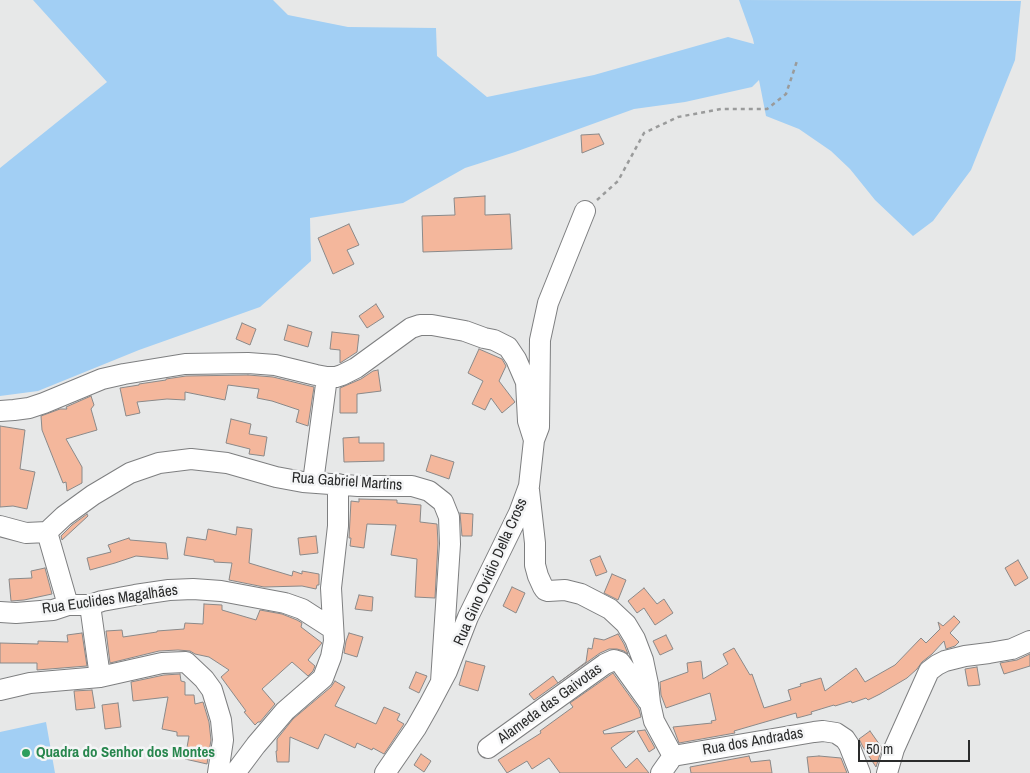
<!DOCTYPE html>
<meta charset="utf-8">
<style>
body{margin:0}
#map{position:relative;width:1030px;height:773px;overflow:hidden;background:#e7e8e8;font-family:"Archivo Narrow",sans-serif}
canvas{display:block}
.scale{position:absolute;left:858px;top:740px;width:112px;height:22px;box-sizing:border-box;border:2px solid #2a2b2b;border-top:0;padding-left:6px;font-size:15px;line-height:18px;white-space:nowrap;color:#2a2b2b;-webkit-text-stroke:4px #f4f5f6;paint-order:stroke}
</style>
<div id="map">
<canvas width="1030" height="773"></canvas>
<div class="scale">50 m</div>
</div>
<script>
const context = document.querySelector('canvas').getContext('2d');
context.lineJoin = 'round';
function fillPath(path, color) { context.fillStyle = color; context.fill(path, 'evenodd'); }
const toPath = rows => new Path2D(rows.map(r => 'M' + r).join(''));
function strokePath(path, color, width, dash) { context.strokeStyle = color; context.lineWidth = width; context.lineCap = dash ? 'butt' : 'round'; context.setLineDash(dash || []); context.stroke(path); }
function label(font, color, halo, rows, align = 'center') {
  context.font = font + ' "Archivo Narrow",sans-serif'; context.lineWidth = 5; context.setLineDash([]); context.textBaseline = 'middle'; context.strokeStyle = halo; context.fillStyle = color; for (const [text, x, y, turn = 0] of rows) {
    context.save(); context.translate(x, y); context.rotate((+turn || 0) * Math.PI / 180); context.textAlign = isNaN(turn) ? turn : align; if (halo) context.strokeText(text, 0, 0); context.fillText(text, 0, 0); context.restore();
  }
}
fillPath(toPath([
 [33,0,273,0,288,15,348,27,436,28,437,56,487,97,594,75,728,37,754,44,753,39,739,0,1021,1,1015,60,971,170,933,221,913,236,875,200,850,169,831,151,799,129,766,116,759,80,752,87,685,102,634,109,515,152,465,168,403,203,310,218,311,261,260,307,139,350,38,391,0,396,0,168,107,82],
 [46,722,55,773,0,773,0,732]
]), '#a2cff4');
const building = toPath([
 [599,134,604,144,582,153,581,135,599,134],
 [485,196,485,215,510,214,512,249,423,252,422,216,455,215,454,198,485,196],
 [349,224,359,245,347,250,354,264,333,274,318,238,349,224],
 [376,304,384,317,367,328,359,316,376,304],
 [242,323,256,329,250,345,236,339,242,323],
 [288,325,312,332,308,347,284,340,288,325],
 [332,332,359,335,357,352,340,363,340,350,330,349,332,332],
 [479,349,502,359,506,366,499,381,515,402,502,413,491,398,485,410,472,404,483,381,468,373,479,349],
 [378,370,381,391,357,394,357,413,340,413,340,388,361,379,373,371,378,370],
 [248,375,273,377,314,387,308,426,296,422,299,410,272,401,257,398,259,389,228,385,225,400,185,392,185,400,167,399,137,402,140,413,126,416,120,388,139,385,139,384,166,380,166,379,186,376,248,375],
 [91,396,94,405,91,409,97,430,66,439,82,467,82,483,67,491,66,482,63,483,42,430,41,416,60,409,67,409,66,407,91,396],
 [231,419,251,424,249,434,267,437,264,456,249,454,250,449,226,443,231,419],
 [0,426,25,430,20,469,35,472,27,509,13,506,0,507,0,426],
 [359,437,359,443,384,443,384,461,344,462,343,438,359,437],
 [431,455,454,462,449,479,426,471,431,455],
 [359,499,397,500,397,503,421,505,420,522,437,524,438,543,435,598,415,597,417,559,391,555,396,525,367,524,364,548,350,546,351,538,349,538,351,501,359,502,359,499],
 [460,513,473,514,472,536,462,536,460,513],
 [87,514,88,516,62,540,61,536,72,525,87,514],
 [237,527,252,529,249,563,292,576,293,571,302,574,302,571,319,574,319,585,317,585,316,589,302,586,264,587,229,580,232,563,214,562,214,560,184,555,187,537,206,540,208,529,236,535,237,527],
 [316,536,318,553,300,555,298,538,316,536],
 [129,538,130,540,166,543,168,559,136,556,115,563,90,570,87,558,111,552,108,545,129,538],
 [600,556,607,572,596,576,590,560,600,556],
 [1018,560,1028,578,1015,586,1005,568,1018,560],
 [45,568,52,594,24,600,11,601,9,579,32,578,31,571,45,568],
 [612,574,626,580,618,600,604,593,612,574],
 [512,587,525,593,516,613,503,606,512,587],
 [644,588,657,604,664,599,673,613,655,625,644,608,637,613,628,601,644,588],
 [359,595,373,597,372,611,355,609,359,595],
 [204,604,222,605,222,610,256,620,260,610,282,614,297,620,302,623,301,627,322,643,308,660,315,666,313,671,308,676,292,662,262,689,275,704,260,722,258,722,255,725,244,712,246,711,221,677,229,670,209,657,195,654,190,651,178,650,159,651,110,663,106,631,122,630,123,637,157,632,157,631,184,629,185,623,203,624,204,604],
 [954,616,960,622,950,633,959,642,955,646,946,649,944,641,932,654,922,662,917,669,907,678,880,694,868,700,866,698,852,703,851,701,835,706,834,705,811,712,812,714,797,718,796,713,734,731,735,733,679,743,673,727,712,723,711,721,716,720,710,693,666,708,661,695,660,682,688,672,687,663,701,661,703,679,728,664,723,654,734,648,750,675,752,674,764,708,791,700,788,690,801,686,800,684,821,678,825,691,856,668,865,682,895,665,921,638,926,643,940,629,938,622,943,626,954,616],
 [82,633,87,666,37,670,37,663,0,663,0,643,38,644,38,641,68,642,67,635,82,633],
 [349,633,363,637,357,657,344,653,346,641,349,633],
 [618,634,624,644,628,654,624,651,617,649,609,649,600,653,534,700,529,694,553,676,558,683,586,662,588,648,592,649,594,638,604,640,618,634],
 [666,635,673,649,660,655,653,641,666,635],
 [1030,654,1030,666,1004,674,1000,663,1017,660,1030,654],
 [466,661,485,666,478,691,459,685,466,661],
 [977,667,980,685,968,686,965,669,977,667],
 [416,672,427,676,419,693,409,688,416,672],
 [613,673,639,709,641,717,603,731,604,734,635,731,611,748,626,768,637,758,649,773,560,773,549,758,532,769,527,761,507,773,498,760,541,733,540,731,573,707,570,703,613,673],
 [180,674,181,681,185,682,185,695,194,695,195,704,203,702,209,722,211,740,207,764,185,759,189,736,177,736,177,732,162,729,168,697,133,701,131,682,164,675,180,674],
 [335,681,345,687,335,706,376,724,384,707,400,714,397,720,404,724,384,754,373,748,372,750,357,743,355,748,325,734,318,749,290,737,289,762,277,762,276,751,277,751,277,739,293,719,331,687,335,681],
 [92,690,95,708,76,710,74,691,92,690],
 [118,703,121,727,105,729,102,705,118,703],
 [645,730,655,748,649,752,637,731,645,730],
 [870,731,882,748,876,767,863,747,859,739,870,731],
 [421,754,431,761,424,772,414,765,421,754],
 [749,756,751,762,770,760,772,773,691,773,690,767,749,756],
 [819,756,841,758,847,773,809,773,807,757,819,756]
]);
fillPath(building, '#f4b79c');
strokePath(building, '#8a8989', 1);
const minor = toPath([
 [0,411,14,410,29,408,44,403,102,379,124,374,185,364,248,363,275,365,316,375,327,377,336,377,342,375,356,368,411,328,420,325,432,325,465,331,484,338,494,340,508,347,516,359,526,382,528,421,534,440],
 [313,482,327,377],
 [529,490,535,543,535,565,538,576,543,587,545,590,548,591,565,590,581,594,610,609,626,624,635,639,643,660,648,684,650,703,654,721,673,756],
 [0,526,26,533,47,532,64,516,93,495,130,473,159,463,191,459,227,463,276,477,303,482,358,486,412,486,429,491,443,502,449,517,450,544,441,682],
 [47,532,68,605],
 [90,605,100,677],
 [0,612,16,613,53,610,68,605,90,605,102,601,135,595,169,590,193,589,221,591,285,603,302,609,333,629],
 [0,690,30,683,100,677,162,663,186,662,204,679,212,690,221,720,223,740,218,773],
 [488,748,605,664,614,660,620,662,648,701],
 [235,773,256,745,285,711,323,678,331,657,334,641,331,588,338,526,338,484],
 [385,773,416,728,429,705,447,671,468,617,519,513,529,486,534,440,539,427,540,340,548,303,585,211],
 [661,773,673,756,814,732,823,731,836,733,845,739,849,745,860,773],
 [887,773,894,749,929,671,937,665,945,661,965,656,989,653,1012,649,1030,641]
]);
strokePath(minor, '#7e7f80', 22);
strokePath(toPath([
 [597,200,618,181,644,133,678,117,721,109,767,109,786,94,797,61]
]), '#9a9b9b', 2.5, [4, 4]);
strokePath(minor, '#fff', 20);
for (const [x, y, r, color] of [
 [26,753,5,"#2e9e5b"]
]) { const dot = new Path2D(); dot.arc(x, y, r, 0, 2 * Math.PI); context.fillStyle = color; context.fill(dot); strokePath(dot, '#f4f5f6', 2); }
label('15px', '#2a2b2b', '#f4f5f6', [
 ["Rua Gabriel Martins",347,482,4],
 ["Rua Gino Ovídio Della Cross",491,572,-66],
 ["Rua Euclides Magalhães",110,600,-8],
 ["Alameda das Gaivotas",550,704,-36],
 ["Rua dos Andradas",753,742,-10]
]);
label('bold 15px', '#27864d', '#f4f5f6', [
 ["Quadra do Senhor dos Montes",36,753]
], 'left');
</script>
